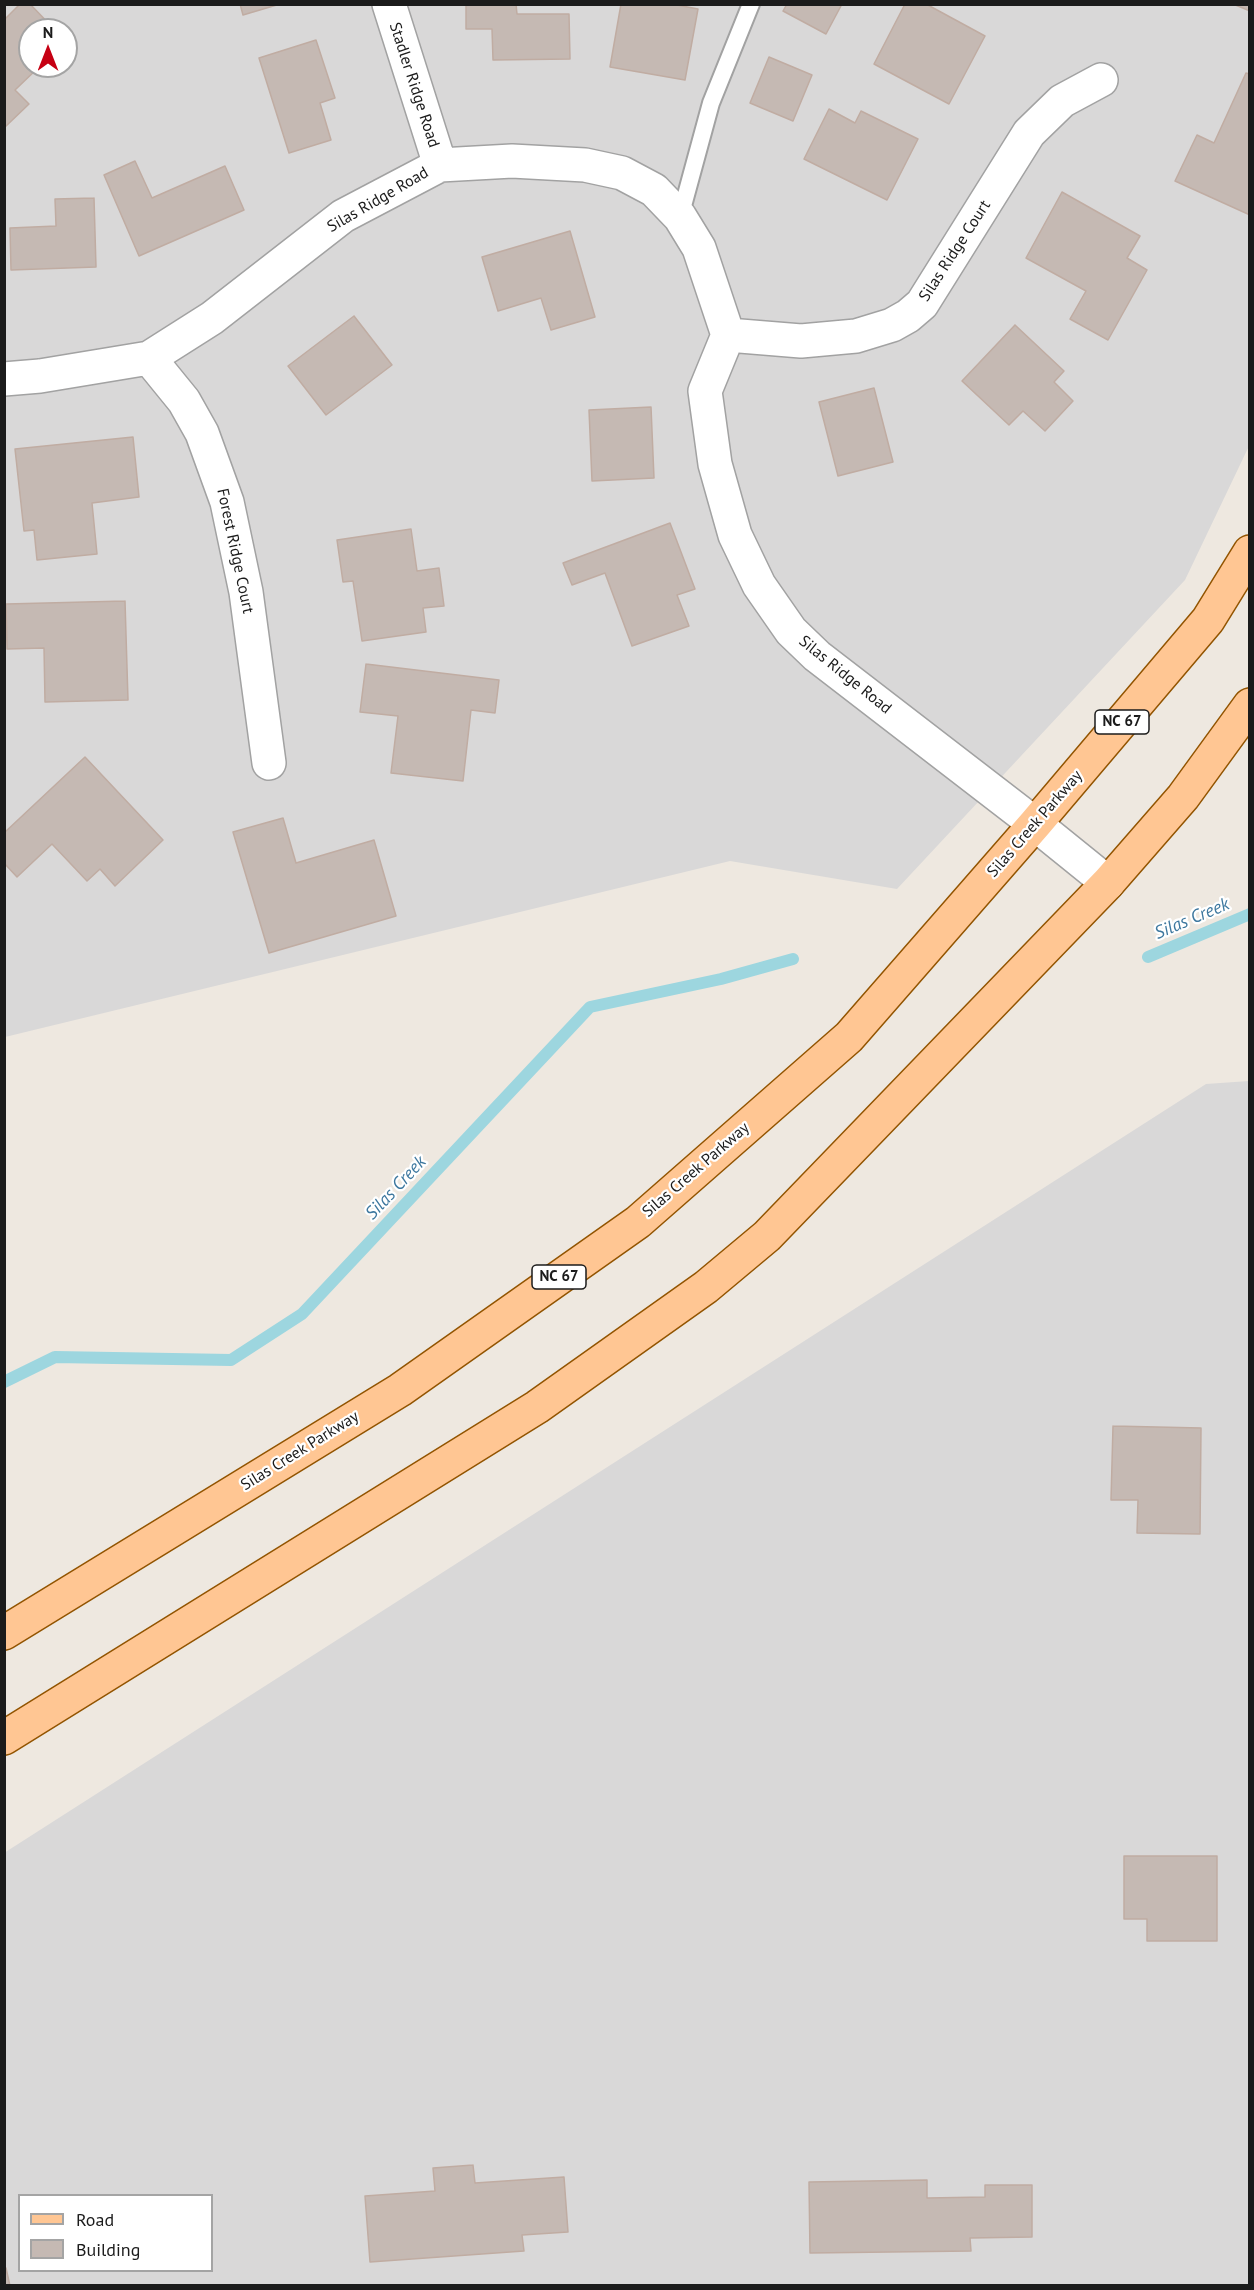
<!DOCTYPE html>
<style>
body{margin:0}
#map{position:relative;width:1254px;height:2290px;overflow:hidden;background:#eee8e0;font-family:"PT Sans",sans-serif}
canvas{display:block}
.frame{position:absolute;inset:0;border:6px solid #1b1b1b;pointer-events:none}
.legend{position:absolute;left:18px;top:2194px;width:195px;height:78px;box-sizing:border-box;background:#fff;border:2px solid #a4a4a4;margin:0;padding:8px 10px;list-style:none;font-size:18px;color:#1b1b1b}
.legend li{display:flex;align-items:center;gap:12px;height:30px}
.legend b{width:30px;border:2px solid #a4a4a4}
.north{position:absolute;left:18px;top:18px;width:60px;height:60px;box-sizing:border-box;background:#fff;border:2px solid #a4a4a4;border-radius:50%;rotate:0deg;font-size:16px;font-weight:700;line-height:24px;text-align:center;color:#1b1b1b}
.north::after{content:'';display:block;margin:auto;width:21px;height:27px;background:#c60013;clip-path:polygon(50% 0,100% 100%,50% 72%,0 100%)}
</style>
<div id="map">
<canvas width="1254" height="2290"></canvas>
<div class="frame"></div>
<ul class="legend">
<li><b style="height:8px;background:#ffc693"></b>Road</li>
<li><b style="height:16px;background:#c5b9b3"></b>Building</li>
</ul>
<div class="north">N</div>
</div>
<script>
const context = document.querySelector('canvas').getContext('2d');
context.lineJoin = 'round';
function fillPath(path, color) { context.fillStyle = color; context.fill(path, 'evenodd'); }
const toPath = rows => new Path2D(rows.map(r => 'M' + r).join(''));
function strokePath(path, color, width, dash) { context.strokeStyle = color; context.lineWidth = width; context.lineCap = dash ? 'butt' : 'round'; context.setLineDash(dash || []); context.stroke(path); }
function label(font, color, halo, rows, align = 'center') {
  context.font = font + ' "PT Sans",sans-serif'; context.lineWidth = 4.5; context.setLineDash([]); context.textBaseline = 'middle'; context.strokeStyle = halo; context.fillStyle = color; for (const [text, x, y, turn = 0] of rows) {
    context.save(); context.translate(x, y); context.rotate((+turn || 0) * Math.PI / 180); context.textAlign = isNaN(turn) ? turn : align; if (halo) context.strokeText(text, 0, 0); context.fillText(text, 0, 0); context.restore();
  }
}
fillPath(toPath([
 [4,5,1249,5,1249,446,1185,580,897,889,730,861,5,1037],
 [30,30,66,30,66,66,30,66],
 [1249,1081,1249,2285,5,2285,4,1853,1206,1084],
 [20,2196,212,2196,212,2270,20,2270]
]), '#d9d8d8');
strokePath(toPath([
 [1148,957,1250,914],
 [4,1382,55,1357,231,1360,302,1314,590,1007,721,979,793,959]
]), '#9dd6df', 12);
const building = toPath([
 [20,4,30,4,55,30,30,30,30,66,40,66,15,90,29,104,4,128,4,20,20,4],
 [240,4,280,4,243,15,240,4],
 [466,4,516,4,517,14,569,14,570,59,493,60,492,29,466,29,466,4],
 [621,4,672,4,698,9,685,80,610,67,621,4],
 [787,4,842,4,826,34,783,11,787,4],
 [905,4,926,4,985,36,949,104,874,64,905,4],
 [1233,4,1250,4,1250,11,1233,4],
 [316,40,335,98,320,103,331,140,289,153,259,58,316,40],
 [769,57,812,75,793,121,750,103,769,57],
 [1246,73,1250,74,1250,215,1175,181,1197,135,1214,143,1246,73],
 [829,109,855,123,861,111,918,139,887,200,804,159,829,109],
 [135,161,152,198,225,166,244,210,139,256,104,175,135,161],
 [1062,192,1140,236,1127,258,1147,270,1108,340,1070,319,1086,291,1026,258,1062,192],
 [94,198,96,267,11,270,10,228,56,226,55,199,94,198],
 [570,231,595,317,551,330,541,298,498,311,482,257,570,231],
 [354,316,392,365,326,415,288,366,354,316],
 [1015,325,1064,371,1054,382,1073,401,1045,431,1023,411,1009,425,962,381,1015,325],
 [874,388,893,462,838,476,819,402,874,388],
 [651,407,654,478,592,481,589,410,651,407],
 [133,437,139,497,92,503,97,554,37,560,34,530,24,531,15,449,133,437],
 [670,523,695,589,677,595,689,626,632,646,605,573,572,585,563,563,670,523],
 [411,529,417,571,439,568,444,606,423,608,426,632,362,641,353,581,343,582,337,540,411,529],
 [125,601,128,700,45,702,44,648,7,649,6,604,125,601],
 [366,664,499,680,495,713,471,710,463,781,391,773,398,716,360,712,366,664],
 [85,757,163,840,115,886,100,869,87,881,52,844,17,877,4,863,4,833,85,757],
 [283,818,296,863,374,840,396,916,269,953,233,832,283,818],
 [1113,1426,1201,1428,1200,1534,1137,1533,1138,1500,1111,1500,1113,1426],
 [1124,1856,1217,1856,1217,1941,1147,1941,1147,1919,1124,1919,1124,1856],
 [473,2165,475,2183,564,2177,568,2232,522,2235,524,2251,370,2262,365,2196,435,2191,433,2168,473,2165],
 [927,2180,927,2198,985,2197,985,2185,1032,2185,1032,2237,970,2238,971,2251,810,2253,809,2182,927,2180],
 [6,2268,10,2286,4,2286,6,2268]
]);
fillPath(building, '#c5b9b3');
strokePath(building, '#c0aca2', 1.5);
const lane = toPath([
 [680,217,711,103,751,4]
]);
const street = toPath([
 [389,4,440,165],
 [728,335,801,341,856,336,892,325,908,316,922,304,1029,133,1062,101,1101,80],
 [149,358,184,401,202,433,227,502,246,592,269,763],
 [4,379,40,376,149,358,212,318,343,216,440,165,512,161,585,165,622,173,654,190,680,217,699,248,728,335,705,391,715,464,735,535,759,585,791,631,817,656,1035,824,1108,883]
]);
const primary = toPath([
 [4,1633,400,1390,638,1222,849,1037,1035,824,1208,620,1250,552],
 [4,1738,537,1407,706,1287,767,1236,1108,883,1183,797,1250,705]
]);
strokePath(lane, '#a2a2a2', 20);
strokePath(street, '#a2a2a2', 36);
strokePath(primary, '#925400', 36);
strokePath(lane, '#fff', 16);
strokePath(street, '#fff', 33);
strokePath(primary, '#ffc693', 33);
for (const [x, y, w] of [
 [1122,722,54],
 [559,1277,54]
]) { const box = new Path2D(); box.roundRect(x - w / 2, y - 12, w, 24, 4.5); context.fillStyle = '#fff'; context.fill(box); strokePath(box, '#1b1b1b', 1.5); }
label('bold 15px', '#1b1b1b', null, [
 ["NC 67",1122,722],
 ["NC 67",559,1277]
]);
label('16px', '#1b1b1b', '#fff', [
 ["Stadler Ridge Road",414,85,72],
 ["Silas Ridge Road",378,200,-30],
 ["Silas Ridge Court",955,251,-57],
 ["Forest Ridge Court",235,551,78],
 ["Silas Ridge Road",845,675,39],
 ["Silas Creek Parkway",1035,824,-49],
 ["Silas Creek Parkway",696,1170,-41],
 ["Silas Creek Parkway",300,1451,-32]
]);
label('italic 18px', '#3e789f', '#fff', [
 ["Silas Creek",1192,919,-23],
 ["Silas Creek",396,1188,-47]
]);
</script>
